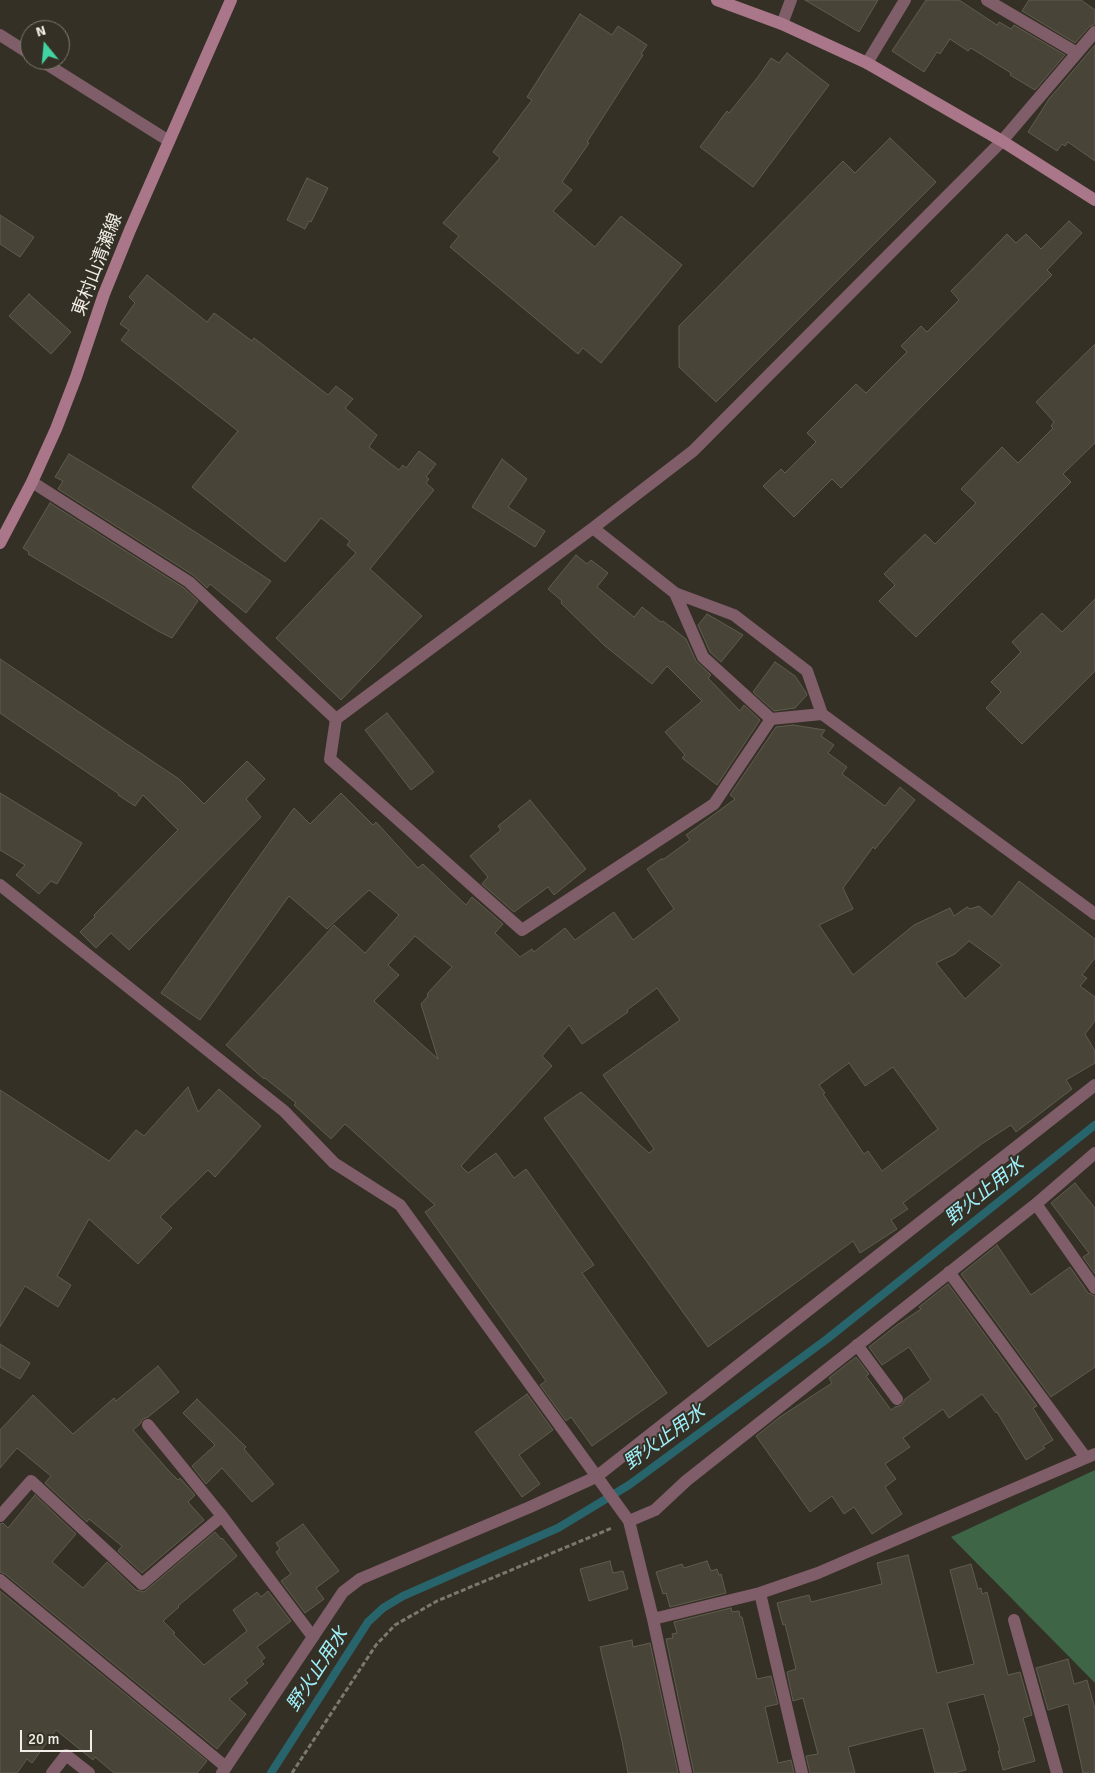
<!DOCTYPE html>
<meta charset="utf-8">
<style>
body{margin:0}
#map{position:relative;width:1095px;height:1773px;overflow:hidden;background:#343025;font-family:Signika,sans-serif}
canvas{display:block}
.north{position:absolute;left:20px;top:20px;width:50px;height:50px;box-sizing:border-box;background:#343025;border:1px solid #7f7c72;border-radius:50%;rotate:343deg;font-size:14px;font-weight:700;line-height:20px;text-align:center;color:#f0eee6}
.north::after{content:'';display:block;margin:auto;width:18px;height:22px;background:#40d4a2;clip-path:polygon(50% 0,100% 100%,50% 72%,0 100%)}
.scale{position:absolute;left:20px;top:1730px;width:72px;height:22px;box-sizing:border-box;border:2px solid #f0eee6;border-top:0;padding-left:6px;font-size:15px;line-height:18px;white-space:nowrap;color:#f0eee6;-webkit-text-stroke:4px #343025;paint-order:stroke}
</style>
<div id="map">
<canvas width="1095" height="1773"></canvas>
<div class="north">N</div>
<div class="scale">20 m</div>
</div>
<script>
const context = document.querySelector('canvas').getContext('2d');
context.lineJoin = 'round';
function fillPath(path, color) { context.fillStyle = color; context.fill(path, 'evenodd'); }
const toPath = rows => new Path2D(rows.map(r => 'M' + r).join(''));
function strokePath(path, color, width, dash) { context.strokeStyle = color; context.lineWidth = width; context.lineCap = dash ? 'butt' : 'round'; context.setLineDash(dash || []); context.stroke(path); }
function label(font, color, halo, rows, align = 'center') {
  context.font = font + ' Signika,"Noto Sans JP",sans-serif'; context.lineWidth = 4; context.setLineDash([]); context.textBaseline = 'middle'; context.strokeStyle = halo; context.fillStyle = color; for (const [text, x, y, turn = 0] of rows) {
    context.save(); context.translate(x, y); context.rotate((+turn || 0) * Math.PI / 180); context.textAlign = isNaN(turn) ? turn : align; if (halo) context.strokeText(text, 0, 0); context.fillText(text, 0, 0); context.restore();
  }
}
fillPath(toPath([
 [1095,1470,1095,1683,951,1537]
]), '#3d6546');
strokePath(toPath([
 [271,1773,368,1622,383,1608,403,1596,558,1528,629,1485,827,1339,1095,1125]
]), '#28646b', 8);
const building = toPath([
 [805,0,878,0,859,32,805,0],
 [926,0,959,0,997,25,999,22,1011,29,1014,25,1065,55,1035,90,1010,75,1011,73,971,48,968,51,950,39,940,54,937,52,924,72,892,51,926,0],
 [1029,0,1081,0,1095,10,1095,24,1089,27,1075,43,1022,11,1029,0],
 [580,14,612,35,618,26,647,45,641,54,643,55,587,142,589,143,562,182,572,190,553,211,595,247,621,216,682,265,601,363,583,348,578,354,450,247,459,236,443,223,500,158,493,152,532,100,527,97,580,14],
 [1095,45,1095,161,1068,142,1065,146,1062,144,1057,151,1028,132,1049,99,1095,45],
 [787,53,829,85,753,187,700,147,727,111,729,113,758,77,771,58,779,63,787,53],
 [890,138,936,182,716,402,679,367,679,326,843,161,855,173,890,138],
 [307,178,328,188,311,222,309,221,305,229,287,220,307,178],
 [0,215,34,237,20,257,0,244,0,215],
 [1069,221,1082,233,1047,270,1052,275,841,488,832,479,794,517,763,486,781,469,785,473,816,442,807,433,856,384,866,393,907,352,901,346,921,326,927,332,959,300,951,291,1007,234,1016,243,1026,234,1041,249,1069,221],
 [147,275,207,322,214,313,252,341,254,338,328,395,336,386,353,399,345,408,377,435,369,447,399,470,403,465,406,468,419,451,436,464,426,477,429,479,426,483,434,490,370,569,422,616,341,700,276,638,356,553,347,545,350,541,321,518,285,562,192,487,238,431,121,340,129,330,120,324,135,303,129,297,147,275],
 [29,294,71,332,51,354,9,316,29,294],
 [1095,344,1095,443,1063,474,1071,482,916,637,879,601,895,585,884,574,925,534,935,544,976,503,961,489,1002,447,1018,463,1053,428,1051,426,1054,422,1036,402,1095,344],
 [69,454,152,504,271,581,246,613,210,584,207,588,193,575,58,489,63,481,55,477,69,454],
 [502,459,527,479,508,507,545,531,535,547,472,507,502,459],
 [50,503,184,588,198,601,172,638,158,631,28,554,29,552,23,548,50,503],
 [576,555,587,564,591,560,608,573,597,587,634,617,642,607,661,622,663,621,686,639,696,661,711,675,708,678,740,711,744,705,760,720,717,785,682,758,685,755,665,732,702,701,667,666,652,684,604,645,561,603,562,601,548,589,576,555],
 [1095,599,1095,671,1022,744,986,708,1001,692,991,682,1021,652,1012,642,1042,613,1062,632,1095,599],
 [707,614,743,635,721,662,710,652,698,625,707,614],
 [0,659,179,779,204,804,247,761,265,779,246,799,261,817,129,950,111,933,96,948,80,932,95,917,94,915,178,830,143,795,135,806,118,795,119,794,0,713,0,659],
 [775,662,795,676,805,691,807,695,795,708,774,711,753,692,775,662],
 [387,713,434,772,411,790,365,730,387,713],
 [793,725,825,730,821,736,834,745,828,753,847,767,842,774,885,806,900,787,915,800,875,849,873,847,843,888,853,909,819,925,853,975,914,925,950,908,954,916,967,907,970,909,979,906,992,917,1019,881,1095,939,1095,958,1082,975,1087,978,1080,986,1095,997,1095,1021,1085,1034,1095,1051,1095,1063,1066,1080,1072,1089,1016,1132,1011,1125,983,1143,903,1203,908,1209,891,1220,897,1229,860,1253,853,1241,708,1347,544,1118,581,1092,649,1153,654,1149,603,1075,680,1020,657,988,627,1010,628,1012,582,1044,569,1025,542,1056,552,1066,461,1166,468,1173,496,1153,514,1178,526,1169,594,1265,582,1273,667,1393,592,1446,571,1417,566,1421,540,1385,546,1381,425,1212,435,1205,345,1124,331,1139,294,1105,296,1103,265,1078,264,1079,226,1045,334,925,365,953,399,915,369,890,327,929,289,896,200,1020,161,993,294,808,310,824,341,793,373,825,376,822,418,868,423,864,466,905,472,897,503,924,495,933,520,957,532,949,534,952,565,928,575,940,614,912,633,940,674,909,647,869,661,859,664,859,690,840,686,835,735,799,730,795,776,727,793,725],
 [415,936,452,967,427,994,428,996,421,1004,438,1059,374,1001,399,975,388,965,415,936],
 [969,941,1002,965,965,999,936,963,955,954,969,941],
 [849,1063,865,1086,893,1067,938,1129,882,1171,868,1151,864,1154,823,1094,825,1093,819,1085,849,1063],
 [0,793,82,843,57,884,51,881,39,894,16,875,25,865,0,850,0,793],
 [530,800,586,869,554,895,548,887,514,912,482,884,488,877,470,856,501,830,498,826,530,800],
 [188,1087,198,1112,219,1089,261,1126,215,1177,208,1170,160,1217,172,1228,138,1264,89,1219,57,1276,71,1285,58,1307,25,1286,0,1327,0,1090,109,1161,136,1130,144,1136,188,1087],
 [1075,1183,1095,1208,1095,1274,1083,1257,1089,1253,1051,1203,1075,1183],
 [997,1245,1031,1295,1070,1267,1088,1293,1095,1296,1095,1367,1051,1397,961,1274,997,1245],
 [948,1284,1037,1406,1033,1408,1053,1440,1043,1446,1045,1448,1026,1460,997,1412,996,1413,982,1394,949,1418,943,1409,903,1438,910,1447,885,1464,896,1479,885,1487,902,1514,872,1534,854,1507,844,1514,832,1496,810,1512,756,1436,780,1417,832,1383,829,1378,856,1357,869,1374,866,1376,891,1410,895,1407,902,1405,905,1399,931,1380,909,1347,882,1365,869,1347,897,1325,921,1309,919,1307,948,1284],
 [0,1344,30,1363,20,1379,0,1367,0,1344],
 [158,1366,179,1392,148,1417,143,1419,140,1424,133,1430,168,1470,178,1480,180,1478,195,1495,188,1502,204,1520,142,1573,118,1551,122,1546,89,1519,87,1522,45,1483,51,1476,17,1448,0,1468,0,1430,33,1395,73,1434,114,1398,116,1401,158,1366],
 [527,1394,553,1430,519,1455,540,1484,522,1497,475,1432,527,1394],
 [197,1399,246,1447,244,1449,274,1484,252,1502,222,1468,206,1484,192,1466,215,1445,183,1413,197,1399],
 [35,1495,76,1534,52,1562,83,1588,107,1562,136,1590,144,1592,215,1532,221,1539,222,1538,237,1556,178,1606,179,1607,163,1621,175,1633,173,1634,204,1665,247,1631,233,1610,257,1592,261,1597,268,1591,291,1621,257,1647,265,1658,261,1661,264,1664,245,1680,248,1683,229,1699,246,1714,217,1749,5,1574,0,1572,0,1524,3,1523,8,1528,35,1495],
 [303,1524,339,1571,316,1588,324,1599,305,1613,281,1581,291,1574,276,1552,280,1549,276,1543,303,1524],
 [908,1555,937,1673,974,1664,950,1570,971,1564,978,1589,981,1588,982,1594,987,1592,1008,1675,1020,1672,1032,1715,1023,1718,1035,1761,1003,1770,998,1751,1000,1751,984,1694,947,1703,966,1770,954,1773,935,1773,923,1728,848,1747,855,1773,810,1773,806,1756,818,1754,803,1698,793,1701,787,1672,796,1669,785,1624,783,1625,777,1603,809,1595,811,1602,882,1584,877,1563,908,1555],
 [610,1561,613,1573,623,1571,628,1589,589,1601,580,1569,610,1561],
 [707,1561,711,1571,717,1569,719,1575,721,1574,726,1593,670,1607,666,1593,663,1594,656,1572,682,1564,684,1568,707,1561],
 [0,1591,207,1761,197,1773,114,1773,95,1757,93,1760,56,1730,32,1763,27,1759,17,1773,0,1773,0,1591],
 [731,1608,732,1612,739,1611,740,1617,742,1617,757,1679,771,1676,778,1704,765,1707,778,1763,791,1760,794,1773,694,1773,666,1639,673,1638,672,1634,677,1633,674,1622,731,1608],
 [632,1640,633,1647,650,1643,678,1773,628,1773,622,1741,600,1647,632,1640],
 [1068,1659,1074,1684,1087,1680,1095,1709,1095,1773,1083,1773,1068,1704,1048,1710,1036,1668,1068,1659]
]);
fillPath(building, '#494438');
strokePath(building, '#605c4f', 1);
strokePath(toPath([
 [292,1773,376,1645,395,1625,437,1601,612,1528]
]), '#7b786e', 3, [5, 2.5]);
strokePath(toPath([
 [0,35,30,54],
 [40,60,169,141],
 [857,1345,897,1399],
 [148,1425,222,1516,313,1637],
 [0,1516,31,1481,142,1584,222,1516],
 [0,1580,226,1767]
]), '#7f5d69', 12);
strokePath(toPath([
 [987,0,1077,53],
 [782,24,791,0],
 [867,63,905,0],
 [32,482,189,582,336,719,593,528,693,451,1002,141,1095,32],
 [593,528,675,593,703,657,771,719,822,714,1095,914],
 [675,593,734,615,807,671,822,714],
 [336,719,330,759,522,930,714,804,771,719],
 [0,885,284,1111,334,1163,400,1205,629,1521,653,1619,686,1773],
 [1036,1204,1095,1288],
 [949,1272,1086,1458],
 [629,1521,655,1510,686,1481,1036,1204,1095,1153],
 [760,1593,802,1773],
 [653,1619,760,1593,818,1573,1095,1454],
 [1014,1620,1057,1773],
 [52,1773,66,1755,89,1773],
 [222,1773,343,1592,360,1579,530,1507,596,1477,1095,1085]
]), '#7f5d69', 12);
strokePath(toPath([
 [717,0,782,24,867,63,1002,141,1095,200],
 [0,543,32,482,56,429,76,377,104,294,130,230,231,0]
]), '#aa7689', 12);
label('18px', '#f0eee6', '#343025', [
 ["東村山清瀬線",98,265,-69]
]);
label('italic 19px', '#9ff1fb', '#343025', [
 ["野火止用水",985,1192,-39],
 ["野火止用水",665,1438,-36],
 ["野火止用水",318,1670,-57]
]);
</script>
